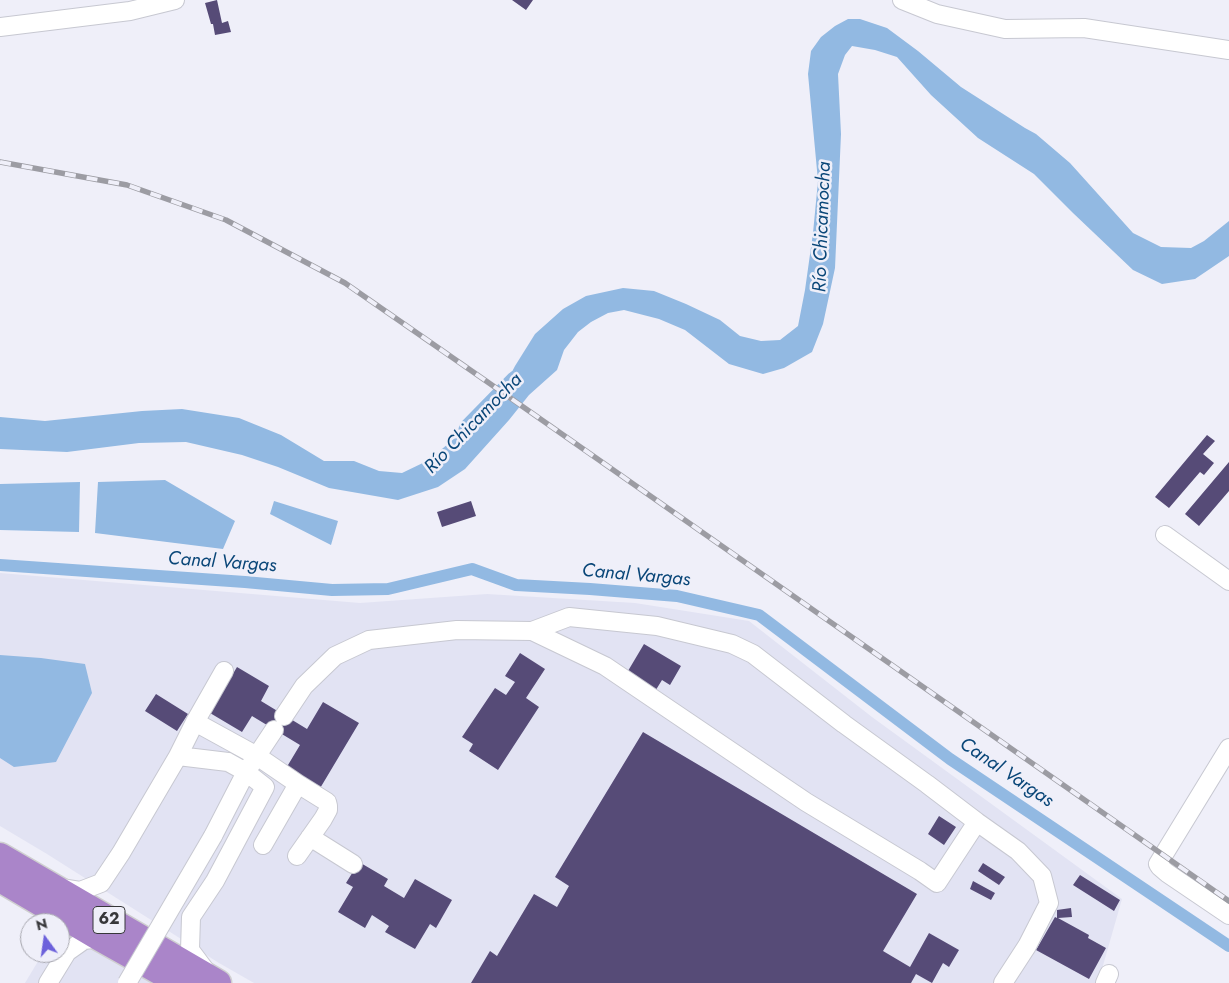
<!DOCTYPE html>
<meta charset="utf-8">
<style>
body{margin:0}
#map{position:relative;width:1229px;height:983px;overflow:hidden;background:#efeff9;font-family:Jost,sans-serif}
canvas{display:block}
.north{position:absolute;left:20px;top:913px;width:50px;height:50px;box-sizing:border-box;background:#efeff9;border:1px solid #a5a5ad;border-radius:50%;rotate:346deg;font-size:14px;font-weight:700;line-height:20px;text-align:center;color:#37373a}
.north::after{content:'';display:block;margin:auto;width:18px;height:22px;background:#6c61db;clip-path:polygon(50% 0,100% 100%,50% 72%,0 100%)}
</style>
<div id="map">
<canvas width="1229" height="983"></canvas>
<div class="north">N</div>
</div>
<script>
const context = document.querySelector('canvas').getContext('2d');
context.lineJoin = 'round';
function fillPath(path, color) { context.fillStyle = color; context.fill(path, 'evenodd'); }
const toPath = rows => new Path2D(rows.map(r => 'M' + r).join(''));
function strokePath(path, color, width, dash) { context.strokeStyle = color; context.lineWidth = width; context.lineCap = dash ? 'butt' : 'round'; context.setLineDash(dash || []); context.stroke(path); }
function label(font, color, halo, rows, align = 'center') {
  context.font = font + ' Jost,sans-serif'; context.lineWidth = 5; context.setLineDash([]); context.textBaseline = 'middle'; context.strokeStyle = halo; context.fillStyle = color; for (const [text, x, y, turn = 0] of rows) {
    context.save(); context.translate(x, y); context.rotate((+turn || 0) * Math.PI / 180); context.textAlign = isNaN(turn) ? turn : align; if (halo) context.strokeText(text, 0, 0); context.fillText(text, 0, 0); context.restore();
  }
}
fillPath(toPath([
 [0,573,360,603,487,594,635,603,749,621,872,717,1122,899,1098,983,254,983,219,963,47,854,0,826],
 [60,925,161,983,25,983,43,953,60,953]
]), '#e2e3f3');
fillPath(toPath([
 [848,19,860,19,887,28,918,51,961,87,1025,128,1036,134,1070,163,1133,233,1161,247,1191,248,1204,241,1229,221,1229,256,1195,279,1162,284,1133,270,1073,213,1034,174,978,138,931,95,897,57,875,50,852,46,845,55,838,74,841,134,835,268,823,324,812,352,784,368,763,374,729,364,685,330,659,319,624,310,608,313,591,322,578,332,564,350,557,370,529,395,509,420,465,469,438,487,398,500,329,488,278,467,242,455,186,442,139,443,67,452,0,449,0,417,45,421,142,411,182,409,239,418,281,435,324,461,354,461,379,471,402,473,429,460,495,404,515,366,535,334,563,309,586,296,623,288,654,291,686,304,720,320,740,336,761,341,780,340,798,326,805,290,813,233,818,181,808,74,811,51,821,37,835,26],
 [165,480,235,521,223,549,95,533,98,482],
 [80,482,79,532,0,530,0,484],
 [274,501,338,521,331,545,270,514],
 [0,655,41,658,85,664,92,693,56,762,14,767,0,758]
]), '#92b9e2');
strokePath(toPath([
 [0,565,245,582,332,590,388,589,472,569,516,585,590,589,677,596,759,615,950,759,1229,946]
]), '#92b9e2', 12);
strokePath(toPath([
 [469,429,516,381]
]), '#92b9e2', 21);
fillPath(toPath([
 [217,0,222,23,228,21,231,32,215,35,213,24,211,24,205,3],
 [512,0,533,0,526,10],
 [1207,435,1215,441,1203,454,1214,463,1204,475,1200,472,1169,508,1155,497],
 [1229,462,1229,491,1199,526,1185,514],
 [471,501,476,516,442,527,437,512],
 [644,644,681,666,670,685,662,680,654,693,625,676],
 [520,653,545,669,526,698,539,707,498,770,469,751,473,744,462,737,495,688,506,695,515,682,505,676],
 [237,667,269,686,261,701,307,729,323,702,359,723,319,790,285,770,300,745,252,716,242,732,210,713],
 [156,694,188,714,177,731,145,711],
 [643,732,917,894,883,951,910,967,929,933,959,950,949,967,943,963,932,983,916,974,911,983,471,983,490,951,497,956,534,894,557,907,569,886,555,877],
 [939,816,956,827,944,845,928,834],
 [359,862,388,879,384,886,404,898,415,879,452,900,436,928,430,924,415,949,385,932,389,926,372,915,365,928,338,912,353,887,346,883],
 [983,863,1005,877,999,885,978,871],
 [1080,875,1120,900,1114,911,1073,885],
 [973,881,995,893,991,900,970,889],
 [1071,908,1072,917,1058,918,1089,935,1088,938,1106,948,1089,979,1036,950,1055,917,1057,918,1057,910]
]), '#564b77');
const minor = toPath([
 [902,0,937,14,1005,29,1084,28,1229,50],
 [0,27,130,11,175,0],
 [1165,535,1229,581],
 [532,631,569,617,657,626,732,644,753,654,844,724,927,784,977,822,1018,851,1042,876,1049,903,1027,946,1003,983],
 [284,716,304,686,335,656,369,640,457,630,532,631,605,666,806,802,920,871,937,883,977,822],
 [195,722,224,671],
 [1229,748,1158,864,1160,867,1167,873,1229,915],
 [178,756,195,722,257,756,298,784,263,845],
 [213,836,246,772,274,730],
 [310,837,353,864],
 [297,856,323,819,328,810,328,806,327,802,298,784],
 [61,888,80,891,101,883,121,853,178,756,228,762,246,772,265,787,215,881,191,917,190,950,205,970],
 [48,983,67,952,84,940,100,938],
 [1105,983,1109,974]
]);
const highway = toPath([
 [0,856,218,983],
 [0,879,100,938,180,983]
]);
strokePath(minor, '#c7c8d1', 20);
strokePath(highway, '#cfcfd0', 29);
strokePath(minor, '#fff', 18);
strokePath(highway, '#aa85c9', 26);
const rail = toPath([
 [0,162,127,185,226,220,345,283,489,383,1229,901]
]);
strokePath(rail, '#9c9ca3', 5.5);
strokePath(rail, '#efeff9', 4, [11]);
const minorBridge = toPath([
 [127,983,213,836]
]);
strokePath(minorBridge, '#c7c8d1', 20, []);
strokePath(minorBridge, '#fff', 18);
for (const [x, y, w] of [
 [109,920,32]
]) { const box = new Path2D(); box.roundRect(x - w / 2, y - 13.5, w, 27, 4); context.fillStyle = '#efeff9'; context.fill(box); strokePath(box, '#37373a', 1); }
label('bold 16px', '#37373a', null, [
 ["62",109,920]
]);
label('italic 19px', '#094678', '#efeff9', [
 ["Río Chicamocha",823,227,-88],
 ["Río Chicamocha",474,424,-46],
 ["Canal Vargas",222,563,4],
 ["Canal Vargas",636,576,5],
 ["Canal Vargas",1006,773,34]
]);
</script>
